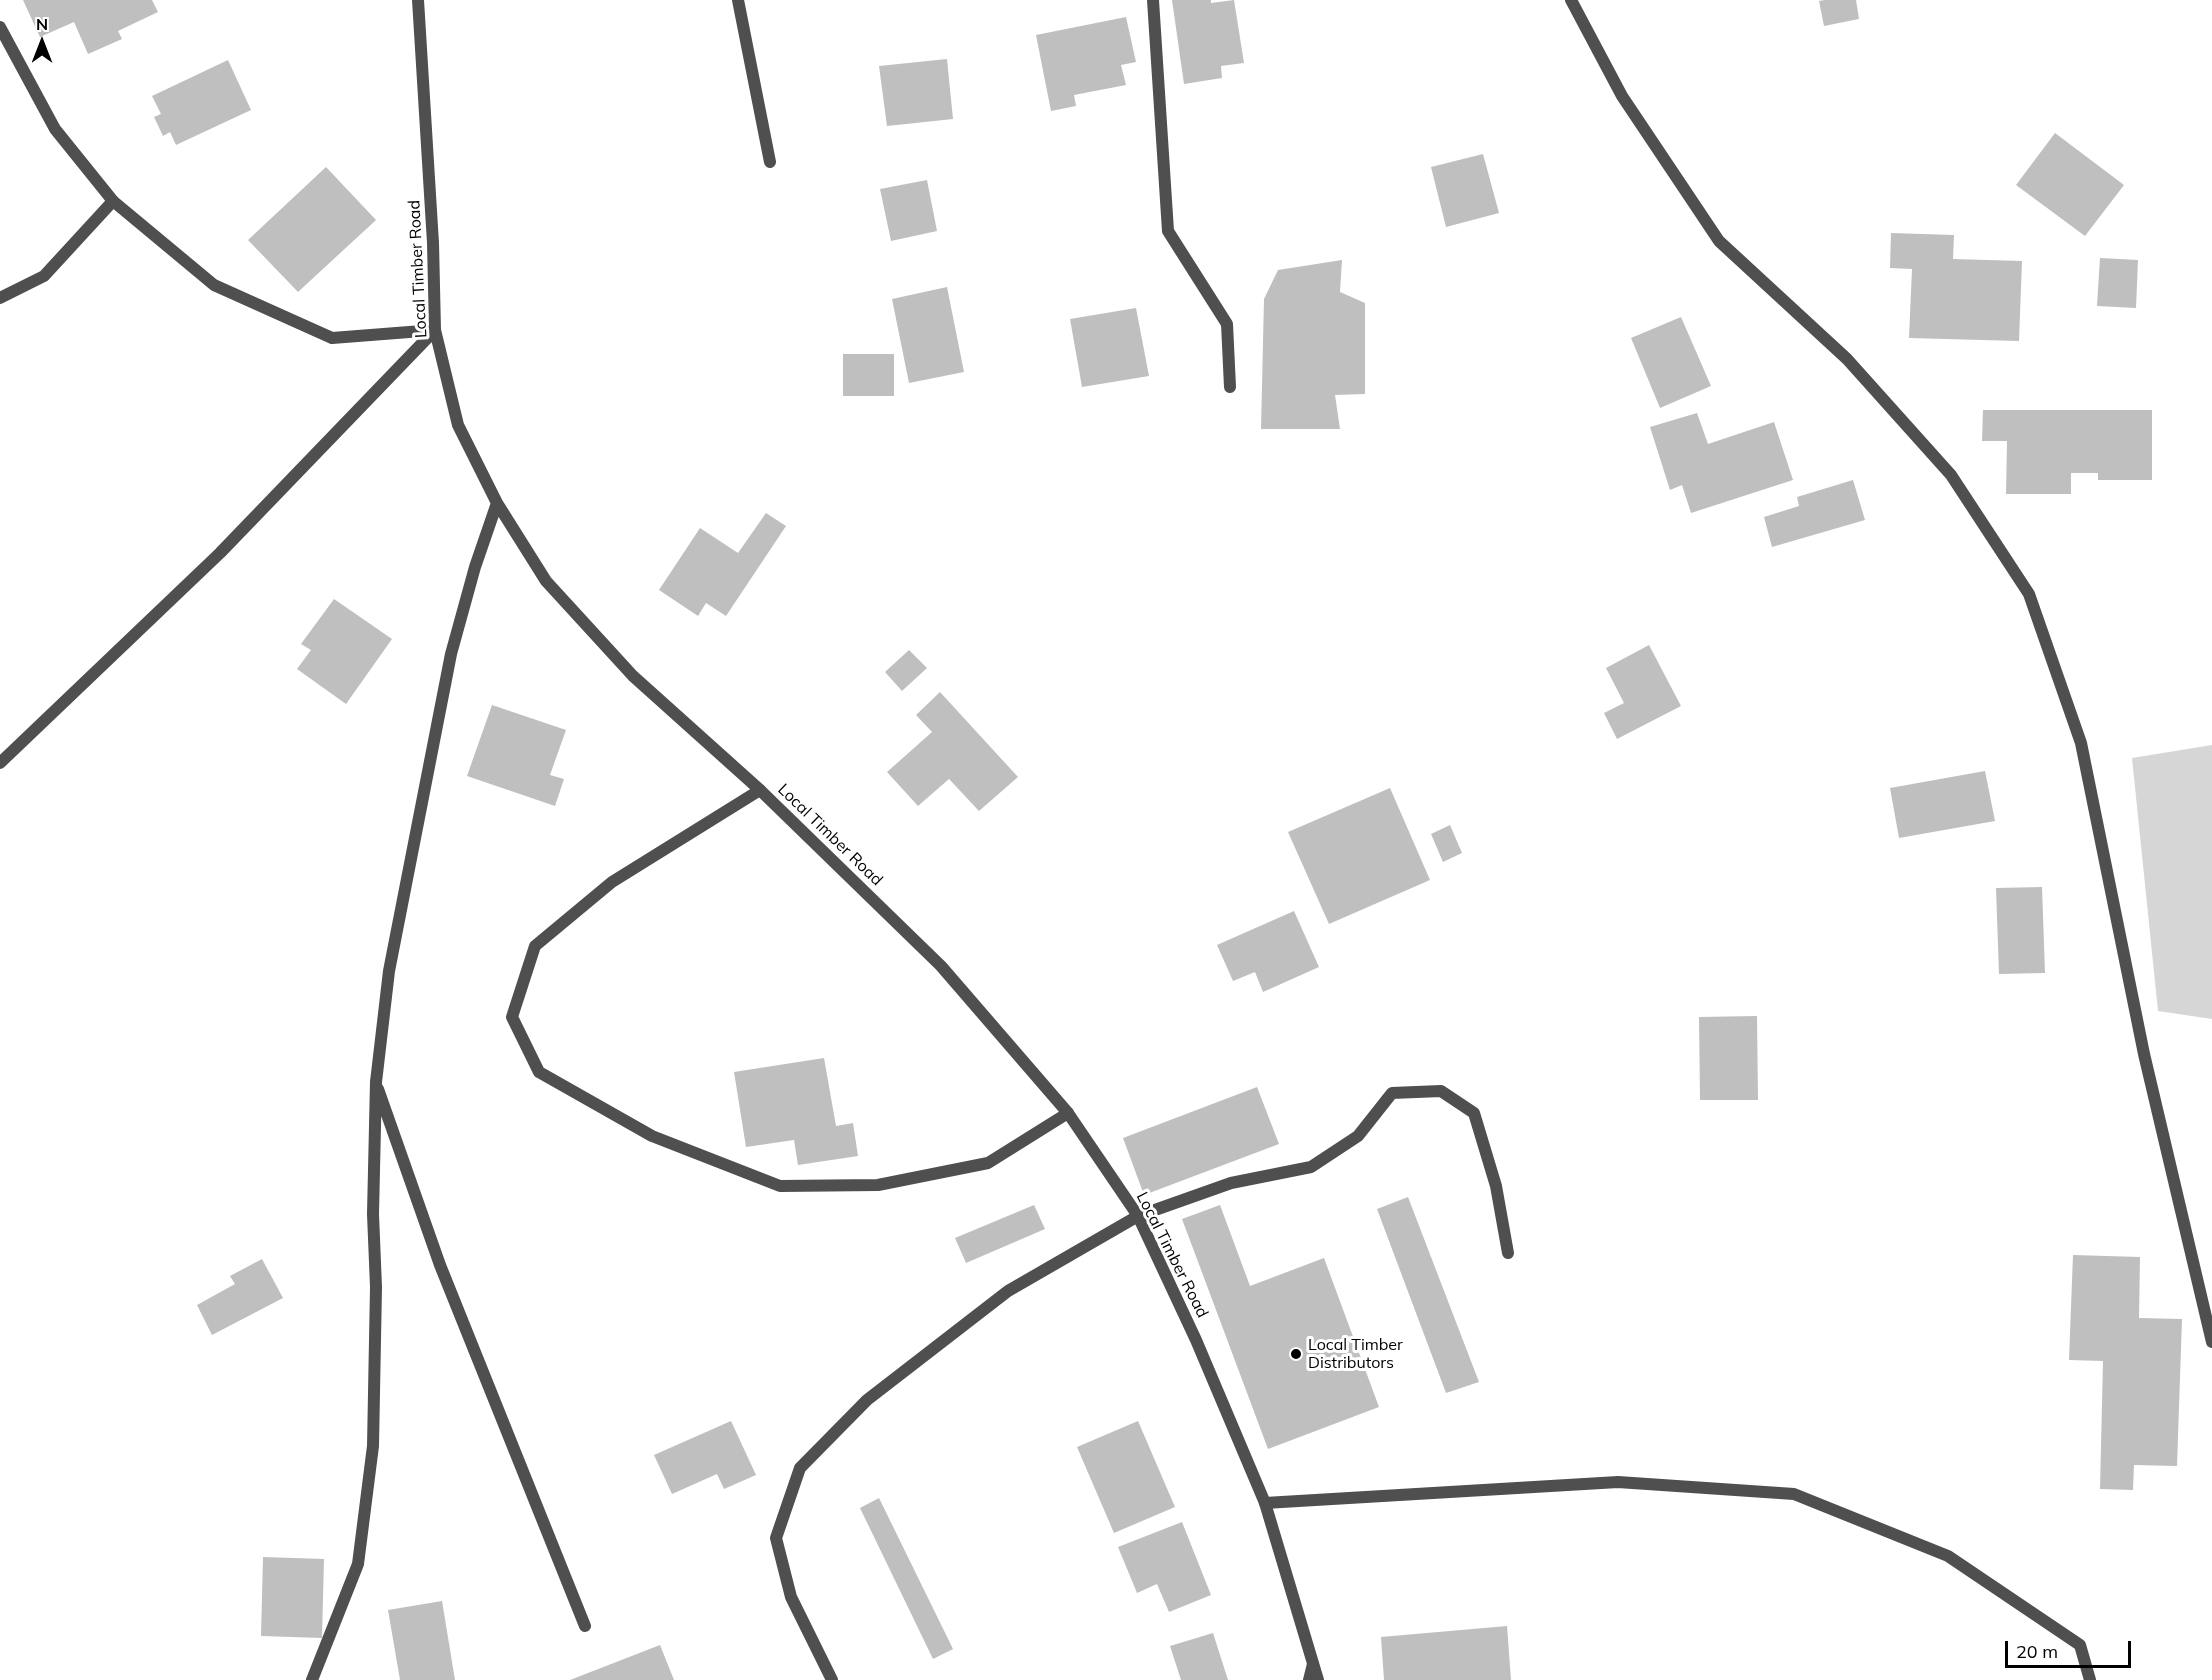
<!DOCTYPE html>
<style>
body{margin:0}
#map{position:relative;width:2212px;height:1680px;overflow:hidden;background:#fff;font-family:Mulish,sans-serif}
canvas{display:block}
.north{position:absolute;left:12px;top:12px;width:60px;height:60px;-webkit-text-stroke:4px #fff;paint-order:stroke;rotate:0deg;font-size:16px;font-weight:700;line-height:24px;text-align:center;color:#000}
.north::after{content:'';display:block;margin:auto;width:21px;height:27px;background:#000;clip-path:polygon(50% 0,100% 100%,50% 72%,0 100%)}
.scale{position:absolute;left:2005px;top:1641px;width:126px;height:27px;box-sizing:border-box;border:3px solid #000;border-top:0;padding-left:8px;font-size:18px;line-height:21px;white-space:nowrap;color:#000;-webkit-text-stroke:4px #fff;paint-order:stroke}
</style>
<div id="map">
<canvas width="2212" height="1680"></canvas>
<div class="north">N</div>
<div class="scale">20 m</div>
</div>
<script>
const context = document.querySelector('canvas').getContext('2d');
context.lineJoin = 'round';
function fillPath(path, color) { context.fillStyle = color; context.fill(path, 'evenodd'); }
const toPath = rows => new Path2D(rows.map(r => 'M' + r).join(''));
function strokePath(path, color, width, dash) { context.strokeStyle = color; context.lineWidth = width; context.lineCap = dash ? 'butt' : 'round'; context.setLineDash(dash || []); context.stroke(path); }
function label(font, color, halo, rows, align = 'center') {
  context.font = font + ' Mulish,sans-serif'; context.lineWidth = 6; context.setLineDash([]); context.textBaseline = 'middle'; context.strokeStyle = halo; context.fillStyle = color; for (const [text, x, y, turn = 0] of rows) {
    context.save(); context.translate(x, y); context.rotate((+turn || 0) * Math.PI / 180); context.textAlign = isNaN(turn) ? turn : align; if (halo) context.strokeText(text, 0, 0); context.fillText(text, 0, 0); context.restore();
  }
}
fillPath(toPath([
 [2212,745,2212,1019,2158,1011,2132,758]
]), '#d6d6d6');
fillPath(toPath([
 [23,0,152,0,158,12,118,31,122,39,88,54,74,22,40,37],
 [1172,0,1211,0,1211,3,1234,0,1244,63,1221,66,1222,78,1184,84],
 [1825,0,1856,0,1859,19,1824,26,1819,1],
 [1126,17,1136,62,1121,65,1126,85,1074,95,1076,106,1051,111,1036,35],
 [947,59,953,119,887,126,879,66],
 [228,60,251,110,176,145,170,132,163,136,154,117,161,114,152,96],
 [2055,133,2124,185,2085,236,2016,185],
 [1483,154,1499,213,1446,227,1431,167],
 [326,167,376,220,298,292,248,240],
 [927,180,937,231,891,241,880,189],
 [1891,233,1954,235,1953,259,2022,261,2019,341,1909,338,1912,269,1890,268],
 [2100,258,2138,260,2136,308,2097,306],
 [1342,260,1340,292,1365,303,1365,394,1335,395,1340,429,1261,429,1264,299,1278,270],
 [947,287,964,372,909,383,892,299],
 [1136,308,1149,376,1082,387,1070,319],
 [1681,317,1711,386,1660,408,1631,338],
 [843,354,894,354,894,396,843,396],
 [1983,410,2152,410,2152,480,2098,480,2098,473,2071,473,2071,494,2006,494,2007,441,1982,441],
 [1697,413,1708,444,1774,422,1793,480,1691,513,1682,485,1670,490,1650,427],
 [1853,480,1865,520,1772,547,1764,517,1799,506,1797,497],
 [766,513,786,526,726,616,706,603,698,616,659,590,700,528,738,553],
 [334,599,392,639,346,704,297,669,311,650,301,644],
 [1649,645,1681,706,1617,739,1604,713,1624,703,1606,668],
 [909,650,927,668,902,691,885,672],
 [940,692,1018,777,979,811,949,779,918,806,887,772,932,732,916,715],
 [492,705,566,730,550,775,564,779,555,806,467,776],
 [1985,771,1995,821,1899,838,1890,788],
 [1390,788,1430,880,1329,924,1288,832],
 [1450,825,1462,853,1443,862,1431,834],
 [2042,887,2045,973,1999,974,1996,888],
 [1294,911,1319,967,1263,992,1255,972,1233,981,1217,945],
 [1757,1016,1758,1100,1700,1100,1699,1017],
 [824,1058,836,1126,853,1123,858,1156,798,1165,794,1140,746,1147,734,1072],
 [1257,1087,1279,1144,1144,1195,1123,1138],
 [1408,1197,1479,1382,1446,1393,1377,1209],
 [1034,1205,1045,1229,966,1263,955,1238],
 [1220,1205,1250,1286,1324,1258,1379,1407,1268,1449,1182,1219],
 [2073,1255,2140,1257,2139,1318,2182,1319,2177,1466,2134,1465,2133,1490,2100,1489,2103,1361,2069,1360],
 [262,1259,283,1298,212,1335,197,1305,235,1284,230,1276],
 [731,1421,756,1475,724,1489,717,1474,672,1494,654,1455],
 [1138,1421,1175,1507,1114,1533,1077,1447],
 [879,1498,953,1649,933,1659,860,1508],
 [1182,1522,1211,1595,1169,1612,1157,1584,1137,1593,1118,1547],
 [263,1557,324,1559,322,1638,261,1636],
 [442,1601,455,1680,400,1680,388,1610],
 [1507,1626,1511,1680,1384,1680,1381,1637],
 [1213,1633,1228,1680,1181,1680,1170,1646],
 [660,1645,674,1680,570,1680]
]), '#bfbfbf');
strokePath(toPath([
 [738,0,770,162],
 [0,298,44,276,113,201],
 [760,790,612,882,535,946,512,1017,539,1072,652,1136,780,1186,878,1185,988,1163,1068,1113],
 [378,1089,440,1265,585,1626],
 [1265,1503,1618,1482,1794,1494,1948,1556,2080,1645,2090,1680],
 [312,1680,358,1564,373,1446,376,1287,373,1214,376,1082],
 [832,1680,791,1597,776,1538,800,1468,867,1400,1008,1291,1138,1216,1231,1183,1311,1167,1358,1136,1392,1093,1441,1091,1474,1113,1496,1186,1508,1253],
 [1309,1680,1313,1664]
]), '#4f4f4f', 12);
strokePath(toPath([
 [418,0,433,243,435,330,458,425,497,503,546,581,633,676,760,790,941,966,1068,1113,1138,1216,1196,1340,1265,1503,1318,1680],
 [1153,0,1168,231,1227,324,1230,387],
 [1571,0,1622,96,1719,241,1847,359,1951,475,2029,594,2081,743,2144,1054,2212,1342],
 [0,27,55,129,113,201,214,285,332,338,435,330],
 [0,763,220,553,435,330],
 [376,1082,389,971,451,654,475,567,497,503]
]), '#4f4f4f', 12);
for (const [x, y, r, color] of [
 [1296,1354,6,"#000"]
]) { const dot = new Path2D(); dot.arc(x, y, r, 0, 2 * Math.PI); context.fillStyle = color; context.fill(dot); strokePath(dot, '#fff', 2); }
label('16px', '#000', '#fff', [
 ["Local Timber Road",418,269,-93],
 ["Local Timber Road",830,835,44],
 ["Local Timber Road",1172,1255,63]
]);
label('16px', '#000', '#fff', [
 ["Local Timber",1308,1345],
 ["Distributors",1308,1363]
], 'left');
</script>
